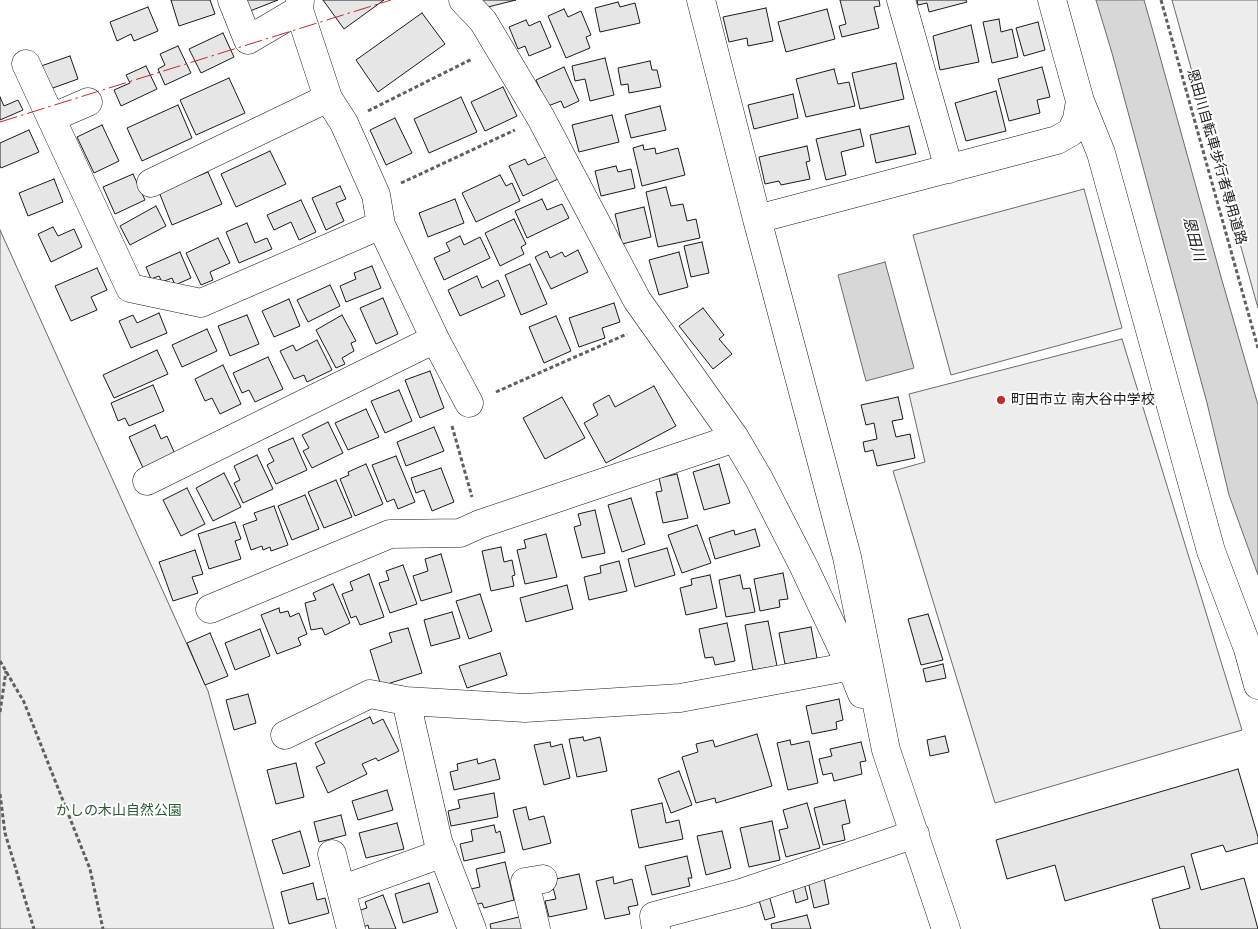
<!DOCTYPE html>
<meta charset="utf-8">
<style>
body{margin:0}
canvas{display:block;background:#fff}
</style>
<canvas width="1258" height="929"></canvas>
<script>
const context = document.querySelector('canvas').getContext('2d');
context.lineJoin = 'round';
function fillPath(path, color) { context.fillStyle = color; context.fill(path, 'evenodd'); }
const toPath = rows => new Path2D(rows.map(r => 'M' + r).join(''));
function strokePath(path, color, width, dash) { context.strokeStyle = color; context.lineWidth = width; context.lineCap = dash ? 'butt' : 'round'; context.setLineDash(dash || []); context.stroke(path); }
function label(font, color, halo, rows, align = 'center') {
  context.font = font + ' "DM Sans","Noto Sans JP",sans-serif'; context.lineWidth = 4; context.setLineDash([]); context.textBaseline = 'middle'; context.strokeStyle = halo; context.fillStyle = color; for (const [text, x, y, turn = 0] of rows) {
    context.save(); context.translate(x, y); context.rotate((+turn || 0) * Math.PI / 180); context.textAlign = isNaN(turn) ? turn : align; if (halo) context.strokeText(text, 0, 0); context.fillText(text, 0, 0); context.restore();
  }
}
const green = toPath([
 [1172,0,1258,0,1258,308,1172,0],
 [1084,189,1122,328,951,375,913,235,1084,189],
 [0,230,208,691,274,929,0,929,0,230],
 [1122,339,1242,730,995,803,893,471,925,462,909,394,1122,339]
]);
fillPath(green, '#ededed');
strokePath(green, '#6a6a6a', 1);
const water = toPath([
 [1096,0,1144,0,1154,35,1221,277,1258,405,1258,575,1229,495,1207,403,1112,53,1096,0],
 [885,262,914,368,866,381,838,275,885,262]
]);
fillPath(water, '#d7d7d7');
strokePath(water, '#6a6a6a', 1);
const building = toPath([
 [171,0,210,0,215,14,179,26,171,0],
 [246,0,278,0,250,11,246,0],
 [323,0,384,0,344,29,323,0],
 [482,0,516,0,484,8,482,0],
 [840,0,879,0,880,6,874,7,879,28,842,37,839,26,846,24,840,0],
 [917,0,966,0,967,2,929,12,927,3,918,5,917,0],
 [618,2,620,7,635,3,640,23,600,32,595,8,618,2],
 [148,7,158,31,134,41,131,34,117,41,110,22,148,7],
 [766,8,773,41,748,46,747,38,729,42,723,17,766,8],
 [564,9,568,17,581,11,591,35,586,37,590,48,566,58,548,16,564,9],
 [827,9,835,39,786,52,778,22,827,9],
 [422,13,445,44,378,92,356,60,422,13],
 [999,19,1001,32,1012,29,1018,57,992,63,983,22,999,19],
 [526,20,529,26,540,21,551,47,529,56,525,46,518,49,509,27,526,20],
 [1038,22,1045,50,1024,56,1016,28,1038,22],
 [971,25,979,62,940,70,933,36,971,25],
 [223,33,234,57,201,73,189,49,223,33],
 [178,46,191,73,165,85,158,69,165,65,160,54,178,46],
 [70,56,78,79,50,89,41,66,70,56],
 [605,58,614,95,590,101,585,79,575,81,572,66,605,58],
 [650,61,652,70,657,70,661,87,629,93,628,84,621,85,618,68,650,61],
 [896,63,904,99,860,109,852,73,896,63],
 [146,66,157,89,121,106,114,90,130,83,126,75,146,66],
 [564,67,579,101,564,108,561,101,548,106,536,80,564,67],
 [1042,67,1050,97,1037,100,1040,113,1009,121,998,79,1042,67],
 [834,69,838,84,849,82,855,106,806,117,796,79,834,69],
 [229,78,245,113,196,135,180,100,229,78],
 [503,87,517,116,485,131,471,102,503,87],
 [996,91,1006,131,966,141,955,103,996,91],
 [793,94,798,118,754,129,748,105,793,94],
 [0,97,4,106,18,100,23,110,0,120,0,97],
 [461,97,477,132,429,153,414,119,461,97],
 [178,105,192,138,142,161,127,128,178,105],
 [660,106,666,130,631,138,625,115,660,106],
 [612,115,619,142,579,152,572,125,612,115],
 [395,118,412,153,386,165,370,130,395,118],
 [102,125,119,161,94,173,77,137,102,125],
 [909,126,916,154,876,163,870,135,909,126],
 [860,129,864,146,841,152,846,175,826,180,816,139,860,129],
 [29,130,39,152,1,168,0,166,0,143,29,130],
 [643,145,644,150,655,148,656,154,678,148,685,175,642,186,633,148,643,145],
 [807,146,810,161,806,162,810,179,781,185,779,181,765,184,759,157,807,146],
 [270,151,286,184,236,207,221,174,270,151],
 [550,155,560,178,523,196,509,166,525,159,528,165,550,155],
 [616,166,618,172,631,169,635,188,601,196,595,171,616,166],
 [208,172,222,204,172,225,159,192,208,172],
 [133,174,145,200,115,214,103,187,133,174],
 [500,175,506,186,512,183,520,201,476,222,462,193,500,175],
 [54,179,63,202,28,216,19,193,54,179],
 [340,186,346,199,336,203,344,221,326,230,312,198,340,186],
 [666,187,671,206,683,204,687,221,696,219,700,238,658,247,646,192,666,187],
 [455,199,464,223,428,237,419,213,455,199],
 [542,199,547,210,562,204,569,218,527,238,515,211,542,199],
 [301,200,316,232,299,240,291,222,274,230,267,215,301,200],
 [156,206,166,226,130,245,120,226,156,206],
 [644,207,651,237,622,244,615,214,644,207],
 [514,219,526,244,521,247,524,254,500,266,485,233,514,219],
 [247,223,255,243,267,238,272,249,239,263,226,232,247,223],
 [53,227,58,236,74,229,82,247,51,262,38,234,53,227],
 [460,236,464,245,480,237,490,258,444,280,434,258,450,251,446,243,460,236],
 [218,238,230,263,210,272,213,280,201,285,186,253,218,238],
 [702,242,709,273,691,277,684,246,702,242],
 [578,250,588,272,551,289,535,257,547,251,550,258,562,252,565,257,578,250],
 [180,252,191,278,175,285,172,278,162,282,159,276,151,279,146,267,180,252],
 [679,252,688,287,659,295,649,260,679,252],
 [530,264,547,304,521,315,505,275,530,264],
 [372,266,381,288,346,302,340,286,356,279,354,273,372,266],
 [97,268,107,290,91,297,97,310,71,321,55,286,97,268],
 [477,276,482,288,498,280,505,296,460,316,448,290,477,276],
 [330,285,340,306,308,322,297,300,330,285],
 [383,298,398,334,376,344,360,308,383,298],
 [289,299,300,326,274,337,262,311,289,299],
 [614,303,620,322,602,328,605,338,579,347,569,318,614,303],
 [703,308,724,335,719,339,732,354,713,369,679,326,703,308],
 [159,313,167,333,131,348,119,321,133,315,137,323,159,313],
 [247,315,259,344,230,356,218,326,247,315],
 [342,315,356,341,351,343,354,351,342,358,345,364,336,368,316,330,342,315],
 [556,316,571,351,544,363,529,327,556,316],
 [207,329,217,351,182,367,172,345,207,329],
 [317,340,332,370,307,382,304,375,294,379,280,351,293,345,296,351,317,340],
 [157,350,168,374,114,398,103,375,157,350],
 [268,357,283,389,255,402,249,390,242,393,233,373,268,357],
 [223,365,241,404,220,414,212,398,205,401,195,379,223,365],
 [430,371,444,408,420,418,405,380,430,371],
 [153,385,164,411,129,426,125,418,118,421,111,403,153,385],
 [654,386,676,426,606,463,584,423,598,415,593,404,609,395,615,407,654,386],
 [399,390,412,421,385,433,371,401,399,390],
 [562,397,585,438,545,459,523,418,562,397],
 [898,397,903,419,892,421,896,437,910,434,915,458,877,466,873,450,865,452,863,442,877,439,874,423,866,425,861,405,898,397],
 [366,409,379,437,348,450,335,423,366,409],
 [328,422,343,453,312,468,303,451,309,448,302,435,328,422],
 [155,425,161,439,167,436,175,454,143,468,129,437,155,425],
 [434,427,444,451,406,466,397,442,434,427],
 [293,438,307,470,276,484,267,465,274,461,268,449,293,438],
 [257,455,273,489,243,503,234,483,240,480,234,466,257,455],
 [396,456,415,502,398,509,394,499,387,502,372,465,396,456],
 [366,464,383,504,355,516,340,479,349,475,348,472,366,464],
 [719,464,730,503,704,510,693,472,719,464],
 [441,468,454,502,432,511,424,490,416,493,411,478,441,468],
 [224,473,241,507,213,521,196,488,224,473],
 [677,474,688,518,663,523,656,492,662,491,659,478,677,474],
 [336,480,352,517,324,528,308,492,336,480],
 [187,488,205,524,181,536,163,500,187,488],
 [305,495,319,529,292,540,278,506,305,495],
 [631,498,645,544,622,552,608,505,631,498],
 [274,506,288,545,271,551,270,547,263,550,262,546,251,550,243,525,257,520,254,513,274,506],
 [595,510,605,553,582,558,574,527,581,525,578,514,595,510],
 [235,522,241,539,235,541,241,559,209,569,198,534,235,522],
 [697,525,711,563,682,573,668,535,697,525],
 [755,529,760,546,715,559,709,538,734,530,735,535,755,529],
 [546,534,557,577,525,584,517,550,526,548,524,540,546,534],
 [501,547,504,562,512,560,515,575,512,576,514,586,491,591,482,551,501,547],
 [667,548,675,575,635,587,628,559,667,548],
 [195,550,203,574,192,577,198,593,173,601,159,562,195,550],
 [441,554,452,592,421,601,413,576,428,571,425,559,441,554],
 [619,561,627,591,589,600,584,577,601,573,600,566,619,561],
 [403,565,417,604,390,613,379,583,389,580,386,571,403,565],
 [783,573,788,599,779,600,780,607,760,611,754,579,783,573],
 [369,574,384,617,360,625,356,616,351,618,342,594,353,590,350,582,369,574],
 [710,575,717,608,686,615,680,588,692,585,691,579,710,575],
 [740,575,743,589,750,588,755,612,726,617,719,580,740,575],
 [333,584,350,623,325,635,322,628,311,630,305,603,316,600,313,593,333,584],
 [567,585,573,609,526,622,520,598,567,585],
 [480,594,492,631,469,639,456,601,480,594],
 [279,608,280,613,288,611,290,617,299,613,307,634,298,638,301,645,277,654,261,615,279,608],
 [452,612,460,638,431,646,424,620,452,612],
 [928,614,943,660,921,665,908,619,928,614],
 [768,621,777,666,753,670,745,625,768,621],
 [727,623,735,661,715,665,713,657,705,658,699,629,727,623],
 [811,627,817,658,785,664,779,633,811,627],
 [408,628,422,673,381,686,370,650,392,642,389,633,408,628],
 [260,629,270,656,235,670,225,643,260,629],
 [210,633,228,676,205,685,187,643,210,633],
 [500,653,507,675,467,688,459,666,500,653],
 [943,664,946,678,926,682,923,669,943,664],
 [248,694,256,723,234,730,226,700,248,694],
 [839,699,843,720,836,722,837,729,812,734,806,706,839,699],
 [370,717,373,724,383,719,399,751,378,761,376,758,362,764,367,774,328,793,316,767,325,763,315,743,370,717],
 [757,734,772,786,716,803,715,798,696,803,682,757,698,752,696,744,713,740,715,747,757,734],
 [945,736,949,752,930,756,927,740,945,736],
 [583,737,584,741,600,737,607,771,577,777,569,739,583,737],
 [790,740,791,745,809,741,818,783,788,790,777,743,790,740],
 [550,742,551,747,562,744,570,778,544,785,534,745,550,742],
 [861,742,866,761,860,762,862,774,834,781,832,773,823,775,819,759,832,756,830,749,861,742],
 [477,759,478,764,495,759,500,779,454,790,450,772,458,770,457,764,477,759],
 [296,763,304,797,276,804,267,770,296,763],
 [1238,769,1258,837,1258,843,1226,852,1223,845,1191,854,1201,890,1244,878,1258,929,1160,929,1152,899,1190,888,1184,866,1065,901,1055,865,1007,879,996,840,1238,769],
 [679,771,692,805,671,813,658,779,679,771],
 [387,790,393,810,358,820,352,801,387,790],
 [494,793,498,817,451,826,448,811,460,808,458,800,494,793],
 [845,800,850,823,842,825,845,840,823,845,814,808,845,800],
 [662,803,666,823,679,820,683,839,639,848,631,810,662,803],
 [807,803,820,848,786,857,779,830,788,828,783,810,807,803],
 [526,807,529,820,544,816,551,843,523,850,513,810,526,807],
 [341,815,346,835,319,842,314,822,341,815],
 [772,821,780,860,749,867,740,828,772,821],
 [397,823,404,849,366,858,359,833,397,823],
 [494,825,496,833,500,831,505,852,464,861,460,844,473,841,471,830,494,825],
 [300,831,310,866,283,874,272,840,300,831],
 [722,831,731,868,706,875,697,836,722,831],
 [687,856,692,878,688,878,690,886,652,895,645,866,687,856],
 [505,862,514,900,484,908,482,903,470,906,466,890,480,887,476,869,505,862],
 [579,874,587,909,549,917,545,901,556,899,551,880,579,874],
 [613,877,614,884,632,879,638,905,628,907,630,914,605,919,596,881,613,877],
 [824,878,829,904,814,908,808,881,824,878],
 [313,883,317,900,325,898,329,913,289,924,281,892,313,883],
 [429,883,438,912,403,923,395,894,429,883],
 [804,883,808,899,796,903,792,886,804,883],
 [383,895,396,929,369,929,368,925,359,929,351,913,367,908,365,902,383,895],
 [769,895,775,917,765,920,758,897,769,895],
 [807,915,811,929,772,929,771,924,807,915],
 [523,916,526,929,491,929,490,924,523,916]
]);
fillPath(building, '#e6e6e6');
strokePath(building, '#1a1a1a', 1);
const minor = toPath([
 [232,0,248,40,299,10],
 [300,0,299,10,328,98,344,123,376,195,381,225,435,339,469,403],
 [463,0,483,21,541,118,637,300,735,438,759,479,804,567,851,667,862,694],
 [701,0,757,219],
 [901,0,949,169],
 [26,64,130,288,201,303,381,225],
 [1080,101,1101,153,1211,551,1248,649,1258,685],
 [51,118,88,102],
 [151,183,328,98],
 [147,481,435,339],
 [210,609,390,534,460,533,480,524,735,438],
 [406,701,438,841,472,929],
 [285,735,370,694,406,701,525,708,680,698,868,663],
 [332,854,351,929],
 [341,890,443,853],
 [536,929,525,882,543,879],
 [656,929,654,916,741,893,915,834],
 [946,929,886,750,847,557,757,219,1057,140,1071,132,1077,119,1080,101,1052,0]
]);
strokePath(minor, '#1a1a1a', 29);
strokePath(toPath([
 [1161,0,1258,348],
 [368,111,472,59],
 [401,183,515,130],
 [496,392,627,334],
 [452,426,472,497],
 [0,661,24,702,90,869,103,929],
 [0,712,6,671],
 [0,794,5,833,34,929]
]), '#5f5f5f', 3, [4, 2.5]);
strokePath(minor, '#fff', 28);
strokePath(toPath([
 [0,122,391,0]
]), '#c62828', 1, [18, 4, 2.5, 4]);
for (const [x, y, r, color] of [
 [1001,400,5,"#c62828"]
]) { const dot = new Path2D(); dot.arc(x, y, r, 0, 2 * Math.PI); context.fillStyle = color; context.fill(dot); strokePath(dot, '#fff', 2); }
label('14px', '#1a1a1a', '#fff', [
 ["恩田川自転車歩行者専用道路",1216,157,74]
]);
label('14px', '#1a1a1a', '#fff', [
 ["町田市立 南大谷中学校",1011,400]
], 'left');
label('14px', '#2b5a34', '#fff', [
 ["かしの木山自然公園",119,811]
]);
label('italic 15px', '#1a1a1a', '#fff', [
 ["恩田川",1193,239,75]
]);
</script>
